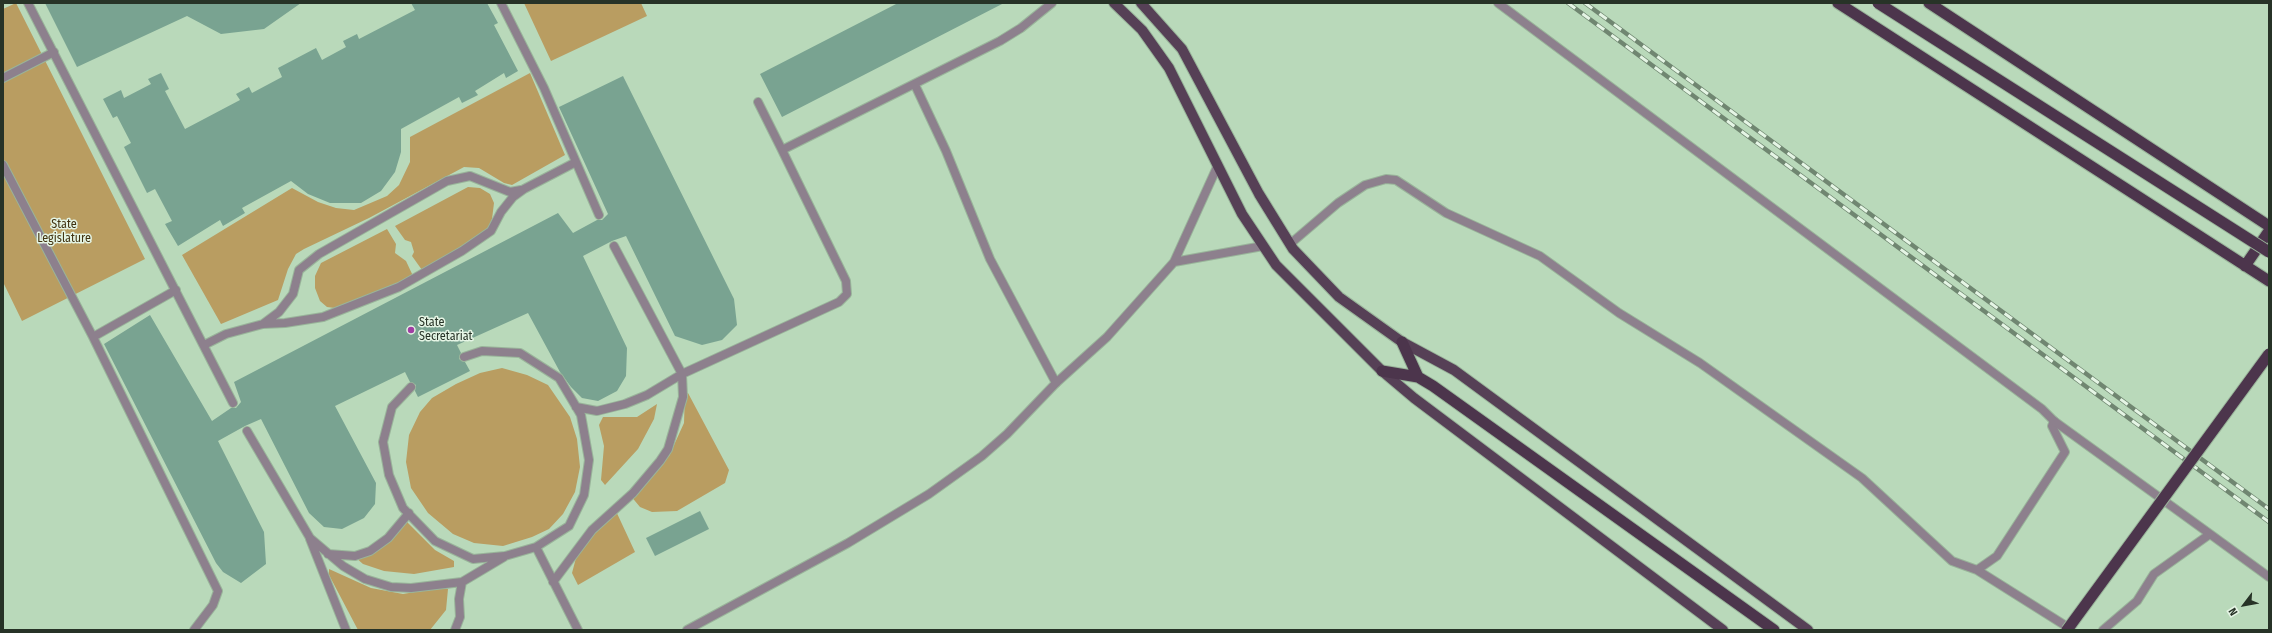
<!DOCTYPE html>
<style>
body{margin:0}
#map{position:relative;width:2272px;height:633px;overflow:hidden;background:#b9d9ba;font-family:"Fira Sans Condensed",sans-serif}
canvas{display:block}
.frame{position:absolute;inset:0;border:4px solid #273327;pointer-events:none}
.north{position:absolute;left:2224px;top:585px;width:40px;height:40px;-webkit-text-stroke:3px #e5f5e5;paint-order:stroke;rotate:238deg;font-size:11px;font-weight:700;line-height:16px;text-align:center;color:#273327}
.north::after{content:'';display:block;margin:auto;width:14px;height:18px;background:#273327;clip-path:polygon(50% 0,100% 100%,50% 72%,0 100%)}
</style>
<div id="map">
<canvas width="2272" height="633"></canvas>
<div class="frame"></div>
<div class="north">N</div>
</div>
<script>
const context = document.querySelector('canvas').getContext('2d');
context.lineJoin = 'round';
function fillPath(path, color) { context.fillStyle = color; context.fill(path, 'evenodd'); }
const toPath = rows => new Path2D(rows.map(r => 'M' + r).join(''));
function strokePath(path, color, width, dash) { context.strokeStyle = color; context.lineWidth = width; context.lineCap = dash ? 'butt' : 'round'; context.setLineDash(dash || []); context.stroke(path); }
function label(font, color, halo, rows, align = 'center') {
  context.font = font + ' "Fira Sans Condensed",sans-serif'; context.lineWidth = 3; context.setLineDash([]); context.textBaseline = 'middle'; context.strokeStyle = halo; context.fillStyle = color; for (const [text, x, y, turn = 0] of rows) {
    context.save(); context.translate(x, y); context.rotate((+turn || 0) * Math.PI / 180); context.textAlign = isNaN(turn) ? turn : align; if (halo) context.strokeText(text, 0, 0); context.fillText(text, 0, 0); context.restore();
  }
}
fillPath(toPath([
 [16,3,145,259,22,321,3,282,3,9],
 [524,3,641,3,647,16,551,61],
 [530,73,565,155,512,185,504,183,479,168,464,167,369,218,304,249,296,254,288,269,278,300,221,324,182,255,292,188,318,202,336,208,354,210,387,196,399,185,410,162,410,137],
 [468,187,480,188,490,194,494,203,492,219,487,231,422,270,412,256,414,252,411,242,405,240,395,226],
 [387,229,396,244,395,253,406,261,413,276,342,309,327,307,320,301,315,288,315,276,321,263],
 [502,368,527,375,548,385,570,417,577,439,580,467,575,492,563,514,549,529,532,537,503,546,474,543,453,534,428,513,411,488,406,462,409,435,420,412,432,398,456,384,480,373],
 [685,393,688,393,729,470,725,483,677,511,652,512,640,507,630,495,669,456,684,423],
 [657,404,654,419,638,449,605,485,601,480,604,446,599,425,603,417,637,417],
 [615,509,635,552,578,585,572,573,576,558,591,534],
 [404,519,435,550,454,561,454,567,414,574,384,571,363,564,355,557,381,544],
 [329,569,371,588,403,594,439,588,448,589,446,610,430,630,358,630,329,575]
]), '#b99d61');
fillPath(toPath([
 [45,3,301,3,264,29,221,34,187,16,77,67],
 [411,3,487,3,498,23,494,25,518,71,506,78,504,73,475,91,478,95,462,103,459,97,401,129,401,152,395,172,381,191,361,203,330,203,308,194,291,181,242,208,245,213,223,226,220,220,178,246,165,224,172,221,155,189,147,193,124,147,131,143,117,116,113,118,103,99,121,90,124,98,151,84,148,79,161,73,169,89,165,91,185,129,240,100,236,94,249,87,252,93,282,77,278,68,316,48,322,60,346,47,343,41,357,34,359,39,415,10],
 [898,3,1004,3,782,117,760,74],
 [623,76,734,299,737,325,722,340,702,345,675,336,626,236,612,241,583,256,627,348,626,376,617,391,598,401,582,398,571,387,560,372,528,313,457,345,461,353,459,359,465,362,470,371,418,397,415,391,416,385,410,382,405,372,335,406,376,483,375,504,364,518,342,529,324,527,309,513,261,419,245,426,218,441,264,532,266,564,241,583,223,572,216,563,104,344,150,315,212,421,231,408,236,408,241,402,234,382,558,213,573,233,597,220,602,220,608,214,559,107],
 [700,511,709,529,655,556,646,538]
]), '#79a391');
const service = toPath([
 [28,3,233,403],
 [501,3,544,88,599,215],
 [3,78,54,52],
 [915,85,946,151,990,259,1056,383],
 [758,102,782,150],
 [3,165,93,337,218,591,213,605,194,630],
 [1290,244,1338,203,1365,185,1386,179,1396,180,1446,213,1540,256,1619,313,1700,363,1862,478,1952,561,1977,570,1997,556,2065,452,2052,426,2054,421],
 [263,324,279,312,293,294,299,270,319,254,447,181,470,176,510,192,521,190],
 [93,337,176,290],
 [204,345,226,334,263,324,285,323,323,317,399,287,462,251,491,231,501,212,513,197,524,189,576,162],
 [411,387,392,407,383,442,389,475,403,508,435,541,473,559,505,556,536,547,569,526,584,495,589,460,581,415,559,378,520,353,482,351,464,357],
 [576,407,597,411,625,404,647,395,682,374,839,302,847,294,846,281,782,150,1000,41,1021,28,1052,3],
 [247,431,310,538,343,566,365,579,391,587,411,588,462,582,504,557],
 [310,539,346,630],
 [536,547,578,630],
 [328,554,355,556,370,551,388,538,409,513],
 [1977,570,2066,626],
 [553,582,592,530,633,493,660,461,668,449,683,397,682,374,614,246],
 [455,630,460,617,459,599,462,582]
]);
const minor = toPath([
 [1498,3,2042,409,2054,421,2210,534],
 [2103,630,2137,601,2154,574,2210,534,2269,577]
]);
const tertiary = toPath([
 [1174,262,1263,246],
 [687,630,848,543,929,494,982,456,1007,434,1056,383,1107,337,1174,262,1218,165]
]);
const primary = toPath([
 [1114,3,1142,30,1169,68,1242,214,1276,265,1382,371,1414,398,1723,630],
 [1141,3,1182,49,1259,194,1293,249,1339,297,1402,342,1454,370,1808,630]
]);
const trunk = toPath([
 [1838,3,2269,281],
 [1929,3,2269,226],
 [2245,266,2269,231],
 [1402,342,1418,377],
 [1382,371,1418,377,1433,386,1774,630]
]);
strokePath(service, '#99b49a', 10);
strokePath(minor, '#99b49a', 10);
strokePath(tertiary, '#99b49a', 10);
strokePath(primary, '#99b49a', 12);
strokePath(trunk, '#99b49a', 13);
strokePath(service, '#8d808d', 8);
strokePath(minor, '#8d808d', 8);
strokePath(tertiary, '#8d808d', 8);
strokePath(primary, '#564056', 10);
strokePath(trunk, '#4c354c', 11);
const rail = toPath([
 [1568,3,2269,522],
 [1585,3,2269,509]
]);
strokePath(rail, '#708671', 4.5);
strokePath(rail, '#e5f5e5', 3, [9]);
const trunkBridge = toPath([
 [1878,3,2269,252],
 [2067,630,2269,354]
]);
strokePath(trunkBridge, '#99b49a', 13, []);
strokePath(trunkBridge, '#4c354c', 11);
for (const [x, y, r, color] of [
 [411,330,4,"#a03ea4"]
]) { const dot = new Path2D(); dot.arc(x, y, r, 0, 2 * Math.PI); context.fillStyle = color; context.fill(dot); strokePath(dot, '#e5f5e5', 1.5); }
label('12px', '#403210', '#e5f5e5', [
 ["State",64,225],
 ["Legislature",64,239]
]);
label('12px', '#273327', '#e5f5e5', [
 ["State",419,323],
 ["Secretariat",419,337]
], 'left');
</script>
